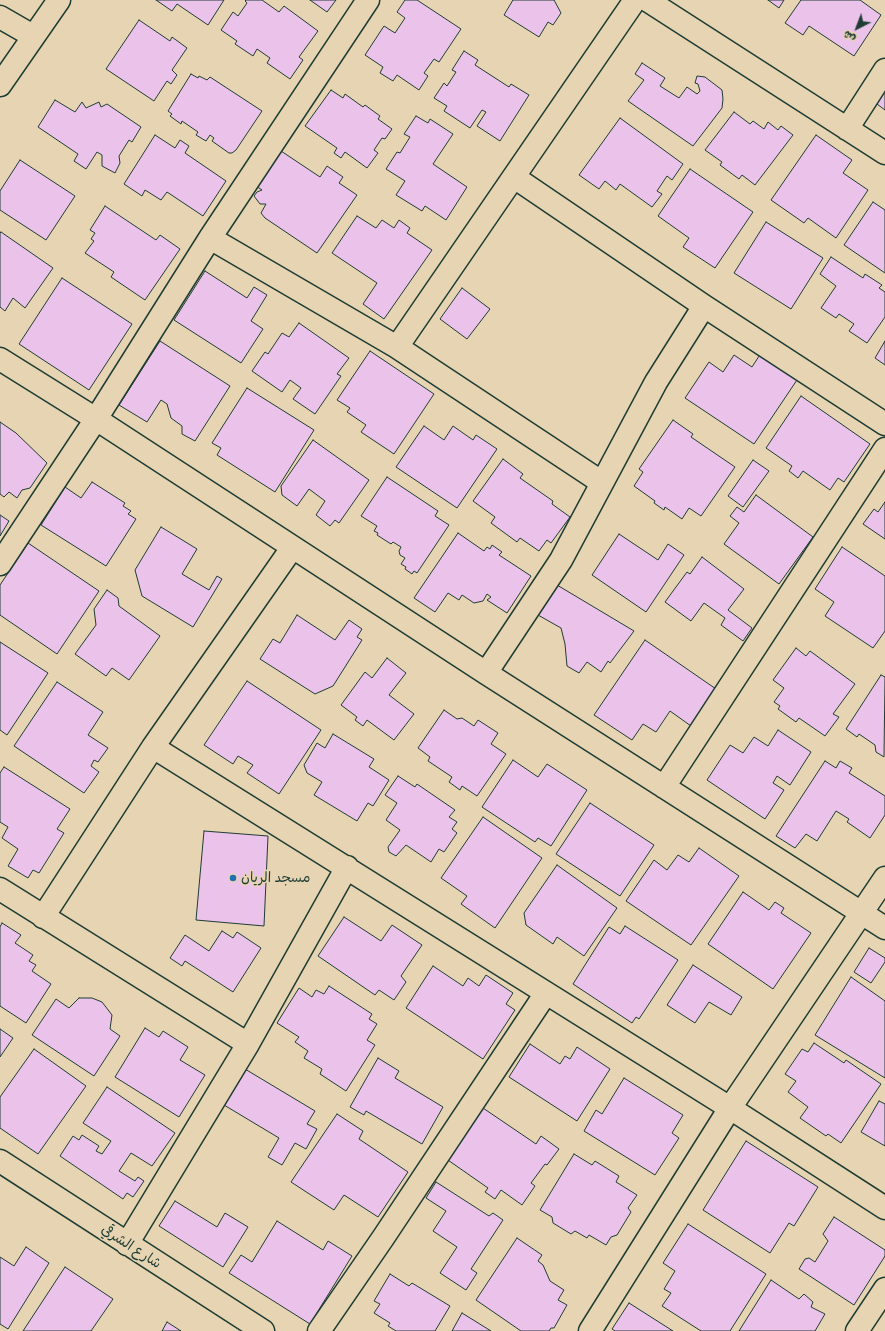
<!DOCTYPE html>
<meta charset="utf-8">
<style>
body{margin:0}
#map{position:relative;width:885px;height:1331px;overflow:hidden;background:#e7d4b2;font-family:"Patrick Hand","Playpen Sans Arabic",sans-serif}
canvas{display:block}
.north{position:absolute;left:837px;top:8px;width:40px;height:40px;-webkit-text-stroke:3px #e7d4b2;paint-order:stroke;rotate:222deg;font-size:11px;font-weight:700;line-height:16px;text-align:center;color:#1f3d34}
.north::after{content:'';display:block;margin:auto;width:14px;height:18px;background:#1f3d34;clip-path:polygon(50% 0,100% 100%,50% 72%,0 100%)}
</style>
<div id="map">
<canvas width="885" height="1331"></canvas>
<div class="north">ش</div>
</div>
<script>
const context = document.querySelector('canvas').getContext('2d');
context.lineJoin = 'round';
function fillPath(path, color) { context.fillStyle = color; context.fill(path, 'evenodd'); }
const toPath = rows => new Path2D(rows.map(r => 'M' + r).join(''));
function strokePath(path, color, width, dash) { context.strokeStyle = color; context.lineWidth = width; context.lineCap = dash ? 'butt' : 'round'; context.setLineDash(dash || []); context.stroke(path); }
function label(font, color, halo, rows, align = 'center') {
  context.font = font + ' "Patrick Hand","Playpen Sans Arabic",sans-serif'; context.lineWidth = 3; context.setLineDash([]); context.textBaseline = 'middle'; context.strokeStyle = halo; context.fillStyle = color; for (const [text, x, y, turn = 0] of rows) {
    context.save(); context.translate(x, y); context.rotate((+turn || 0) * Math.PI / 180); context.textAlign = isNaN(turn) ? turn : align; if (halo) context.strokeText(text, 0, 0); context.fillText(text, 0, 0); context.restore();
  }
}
const building = toPath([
 [156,0,224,0,208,25,177,4,172,11,156,0],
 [246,0,262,0,279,12,284,6,318,31,299,57,303,60,290,79,267,63,270,58,257,49,253,56,235,44,237,41,221,30,233,12,238,16,247,3,245,1,246,0],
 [310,0,336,0,327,12,310,0],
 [405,0,417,0,461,29,439,62,434,59,424,73,428,76,419,90,397,75,393,81,380,73,383,67,365,55,384,26,395,33,405,18,397,12,405,0],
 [513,0,554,0,561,13,553,25,548,22,539,37,504,15,513,0],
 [768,0,784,0,779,8,768,0],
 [801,0,860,0,881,15,854,56,809,26,803,35,785,23,801,0],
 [139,20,170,41,172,37,187,48,172,70,177,75,171,84,167,81,154,101,106,69,139,20],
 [464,51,478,60,475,65,509,87,511,84,529,95,500,141,477,126,486,112,482,110,470,128,444,111,447,106,434,98,444,83,447,86,456,72,452,70,464,51],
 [642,63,665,78,660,86,679,98,687,87,697,94,700,91,698,84,695,83,697,76,705,77,722,90,723,99,722,108,693,146,628,101,644,80,635,74,642,63],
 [191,74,198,78,199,76,207,80,210,77,262,111,236,150,232,153,229,153,212,141,214,138,210,135,206,141,196,135,198,132,182,121,181,124,170,116,172,114,168,111,191,74],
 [885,85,885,110,873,101,885,85],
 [331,90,343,98,345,94,363,107,365,105,380,116,378,119,392,129,385,139,382,138,374,150,378,153,367,168,345,152,341,158,334,153,337,148,305,126,331,90],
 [55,100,75,112,82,102,86,108,99,102,101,107,107,104,141,127,132,142,129,140,119,156,120,163,115,173,102,166,102,155,97,152,86,169,74,161,78,154,38,127,55,100],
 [734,112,750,124,753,121,764,129,768,122,778,130,781,126,793,135,755,185,742,175,739,179,720,165,722,162,705,150,734,112],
 [416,116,428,123,430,119,453,134,433,164,467,187,446,220,425,206,422,211,396,195,405,181,386,169,397,152,400,153,410,137,404,134,416,116],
 [620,118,683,164,672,180,667,176,657,191,662,194,652,207,620,184,616,190,605,181,599,189,579,175,620,118],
 [155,135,175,148,180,140,189,146,185,153,226,181,203,216,167,192,161,200,145,190,142,196,124,184,155,135],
 [816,135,852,160,843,173,868,190,836,238,808,218,804,223,771,200,816,135],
 [281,151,320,177,327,166,343,177,339,183,357,195,317,253,265,218,261,213,266,204,260,204,254,196,257,192,262,190,256,186,281,151],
 [20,160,75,196,46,240,0,210,0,191,20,160],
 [690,169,753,212,715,268,683,247,689,238,658,216,690,169],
 [873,202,885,210,885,273,844,245,873,202],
 [105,206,156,240,160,235,180,249,145,300,111,277,114,272,85,253,94,241,91,239,95,233,90,230,105,206],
 [357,216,376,228,382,220,394,228,399,220,410,228,407,233,432,250,384,319,363,304,377,283,332,253,357,216],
 [766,222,823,258,791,309,734,273,766,222],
 [1,232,53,268,25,308,13,298,5,311,0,307,0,233,1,232],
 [831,257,863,278,865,274,882,285,879,288,885,292,885,317,867,343,849,331,854,324,839,314,836,318,821,308,836,286,820,274,831,257],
 [205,271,247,298,254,287,267,295,251,321,263,329,241,363,174,320,205,271],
 [62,278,132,324,89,390,19,344,62,278],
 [462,288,490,309,467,339,440,319,462,288],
 [299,323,349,358,337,374,341,376,315,414,293,399,301,388,290,380,282,392,252,371,265,352,268,354,282,333,289,337,299,323],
 [160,341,230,386,195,441,182,434,182,426,171,418,167,404,161,400,147,422,119,405,160,341],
 [885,341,885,365,875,358,885,341],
 [763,350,801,374,754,444,685,398,709,362,723,372,734,355,752,367,763,350],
 [370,351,434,394,394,454,361,432,366,425,347,412,350,408,337,400,370,351],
 [247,388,314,430,275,492,217,455,221,448,212,443,247,388],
 [801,396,870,444,844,482,838,478,830,490,803,471,798,478,789,471,792,466,766,448,801,396],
 [673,420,693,434,691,437,735,467,701,516,689,508,682,519,665,507,664,510,654,503,655,501,634,486,643,472,639,469,673,420],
 [0,422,16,433,47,463,30,488,22,490,17,498,9,492,4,497,0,494,0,422],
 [424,426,444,440,453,426,473,440,476,435,497,449,457,508,396,467,424,426],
 [313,440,369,480,339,523,335,520,330,526,316,515,325,501,309,489,297,506,282,495,281,486,313,440],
 [503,459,523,474,520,478,553,501,552,504,570,517,551,543,547,540,539,551,520,538,517,542,491,523,495,517,473,501,503,459],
 [753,460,769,471,743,507,728,496,753,460],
 [387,477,438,511,435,516,449,525,417,573,414,571,412,574,405,569,406,567,401,564,405,558,400,555,399,551,401,547,393,542,391,544,377,535,378,533,374,531,377,526,361,516,387,477],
 [92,482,125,503,123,506,131,511,128,514,136,519,106,566,41,525,65,487,81,498,92,482],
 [756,495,813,537,779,584,724,544,739,523,730,516,737,507,744,512,756,495],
 [885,502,885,539,863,524,874,509,878,512,885,502],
 [0,515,9,521,0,536,0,515],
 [161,527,197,549,182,574,209,590,217,576,222,579,193,627,142,596,135,570,161,527],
 [458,533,484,551,487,547,490,549,492,545,502,552,499,555,531,576,507,613,487,600,491,597,487,594,483,601,474,603,462,595,459,600,448,593,435,612,414,598,458,533],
 [619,534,658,560,668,544,684,555,646,612,592,575,619,534],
 [28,543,99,591,57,654,0,615,0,585,28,543],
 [842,547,885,576,885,631,873,648,825,616,834,602,815,589,842,547],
 [702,557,744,589,728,610,752,628,743,641,721,625,725,618,704,603,691,621,665,602,687,572,690,574,702,557],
 [557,585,634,631,610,663,608,661,601,672,587,662,579,673,567,666,565,644,561,628,538,615,557,585],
 [107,590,118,598,119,606,160,636,129,680,112,668,106,676,75,654,96,625,94,609,107,590],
 [297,615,335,640,349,620,362,629,357,637,362,640,333,686,315,694,260,659,273,639,280,643,297,615],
 [645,640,716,689,691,726,670,711,656,732,643,724,632,740,594,715,645,640],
 [0,642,48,673,7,735,0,730,0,642],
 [796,648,806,656,810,651,855,684,833,714,839,717,825,736,799,718,796,722,778,709,780,706,774,702,784,688,773,680,796,648],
 [387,658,406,673,389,695,414,714,394,740,367,720,363,726,355,720,357,717,341,705,365,672,372,678,387,658],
 [881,675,885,677,884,757,876,752,875,745,859,734,857,737,846,729,881,675],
 [247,681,321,730,279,794,247,773,253,765,238,756,233,764,204,745,247,681],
 [57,682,103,712,88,735,108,748,98,762,94,760,91,766,99,772,84,793,14,746,57,682],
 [444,710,457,719,462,718,474,726,478,720,498,733,491,744,506,754,477,796,462,786,460,790,449,782,452,777,428,761,430,757,418,748,444,710],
 [778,730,811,752,790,785,777,776,773,783,784,790,765,819,707,780,730,745,743,753,754,737,768,746,778,730],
 [333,734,374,759,369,767,389,780,373,806,368,803,357,821,314,795,322,782,307,773,304,765,317,743,325,748,333,734],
 [513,760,538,777,547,764,587,790,551,846,538,838,535,842,482,807,513,760],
 [825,761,836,768,840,761,852,768,849,773,885,796,885,815,870,838,847,822,849,819,836,811,817,841,806,834,795,848,776,836,825,761],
 [4,767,70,809,57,829,64,833,39,873,33,870,28,878,8,866,18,849,2,838,8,827,0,822,0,773,4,767],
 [398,776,415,787,417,784,455,810,449,817,457,822,452,829,457,833,444,852,439,849,431,862,406,845,396,856,389,852,388,847,400,830,386,820,397,803,385,795,398,776],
 [590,803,654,845,620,896,556,854,590,803],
 [483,817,542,858,495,928,461,904,467,896,441,878,483,817],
 [204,831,268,836,264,926,196,920,204,831],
 [699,848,739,876,691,945,626,901,654,860,667,870,678,855,689,862,699,848],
 [557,865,617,908,584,956,557,937,553,944,526,925,524,913,557,865],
 [743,892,769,910,775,902,784,908,781,913,811,933,773,989,708,944,743,892],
 [344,917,381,941,392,925,422,945,401,976,406,982,394,1000,379,990,375,995,318,956,344,917],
 [2,923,21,935,15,943,33,955,29,961,36,965,32,971,51,984,26,1023,0,1006,0,927,2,923],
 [625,926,678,960,639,1019,636,1017,632,1023,573,984,609,927,620,934,625,926],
 [222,931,233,938,237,932,261,948,233,992,185,961,182,966,170,958,185,935,209,951,222,931],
 [869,948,885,958,885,962,871,983,854,972,869,948],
 [693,965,742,997,731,1015,709,1002,695,1023,667,1005,693,965],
 [433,966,463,986,468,978,479,986,486,975,513,993,506,1004,515,1010,483,1059,406,1008,433,966],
 [851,977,885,1001,885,1078,815,1035,851,977],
 [329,986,372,1014,369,1019,377,1024,367,1040,375,1045,346,1091,320,1074,322,1069,304,1058,308,1051,295,1042,299,1037,277,1023,299,988,312,997,316,990,324,994,329,986],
 [79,998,92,998,102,1002,112,1015,110,1029,120,1036,94,1076,32,1035,56,999,69,1008,79,998],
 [145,1028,159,1037,163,1031,188,1047,180,1060,205,1075,179,1117,115,1077,145,1028],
 [0,1029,13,1038,0,1057,0,1029],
 [814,1043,844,1063,846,1060,881,1084,841,1143,828,1134,826,1136,800,1118,808,1107,788,1092,796,1081,785,1074,802,1049,808,1052,814,1043],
 [530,1044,560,1064,565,1056,570,1059,577,1047,610,1069,577,1121,509,1077,530,1044],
 [34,1049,86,1086,38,1154,0,1128,0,1097,34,1049],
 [378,1058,399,1071,395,1078,443,1107,422,1144,366,1111,364,1115,350,1107,378,1058],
 [245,1069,315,1111,307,1124,317,1129,306,1149,295,1143,282,1165,268,1157,279,1138,224,1105,245,1069],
 [624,1078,683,1115,672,1133,679,1138,655,1175,584,1131,596,1110,602,1114,624,1078],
 [107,1087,175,1133,152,1166,131,1153,119,1171,135,1181,138,1177,144,1181,133,1197,127,1193,123,1199,60,1156,73,1136,79,1140,82,1135,99,1146,96,1151,102,1154,111,1141,83,1123,107,1087],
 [879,1101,885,1104,885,1146,861,1132,879,1101],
 [480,1106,536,1144,541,1136,559,1149,547,1165,545,1164,531,1183,535,1186,522,1205,501,1190,495,1199,485,1192,488,1188,445,1158,480,1106],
 [337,1114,363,1131,359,1139,408,1172,378,1217,344,1195,334,1210,291,1182,337,1114],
 [746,1141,818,1187,794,1226,789,1223,770,1253,703,1210,746,1141],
 [574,1154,592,1165,595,1161,619,1176,616,1182,637,1195,628,1208,631,1212,617,1235,611,1237,606,1245,589,1235,587,1238,575,1231,571,1234,553,1223,552,1217,540,1210,574,1154],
 [436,1182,489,1216,493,1213,503,1220,471,1269,477,1273,466,1290,440,1273,457,1247,433,1231,446,1211,426,1198,436,1182],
 [175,1201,217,1227,225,1213,248,1227,223,1267,159,1226,175,1201],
 [834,1217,885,1250,885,1256,854,1305,799,1269,805,1259,809,1258,815,1262,828,1241,823,1234,834,1217],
 [277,1221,323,1250,328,1241,352,1256,310,1324,229,1273,241,1255,252,1262,277,1221],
 [688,1224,766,1274,730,1331,701,1331,662,1306,671,1293,664,1289,675,1271,663,1263,688,1224],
 [517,1238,542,1255,538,1261,543,1265,550,1281,564,1290,558,1300,567,1305,554,1328,551,1328,549,1331,521,1331,476,1300,517,1238],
 [26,1247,49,1263,8,1329,0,1324,0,1257,14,1266,26,1247],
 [65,1267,113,1299,91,1331,23,1331,65,1267],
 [390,1274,409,1286,412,1283,450,1306,435,1331,396,1331,388,1326,390,1323,374,1313,380,1304,374,1301,390,1274],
 [771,1280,799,1299,804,1294,813,1302,811,1307,825,1314,815,1331,739,1331,771,1280],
 [629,1303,673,1331,615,1331,612,1329,629,1303],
 [462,1313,491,1331,452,1331,462,1313],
 [167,1322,181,1331,162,1331,167,1322]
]);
fillPath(building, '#ebc2e9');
strokePath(building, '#1f3d34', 1);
const minor = toPath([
 [647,0,885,153],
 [0,17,33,36],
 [0,85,59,0],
 [847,129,885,70],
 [514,177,704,306,885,424],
 [210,238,397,347,601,482],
 [397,347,635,0],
 [0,359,96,419,486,673,885,928],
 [0,564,96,419,210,238,368,0],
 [486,673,561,560,656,382,704,306],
 [153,747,730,1108,885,1208],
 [664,787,885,449],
 [0,889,248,1044],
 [43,917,153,747,292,548],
 [0,1161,263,1331],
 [127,1244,248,1044,347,867],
 [319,1331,383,1238,546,993],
 [590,1331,730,1108,885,878],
 [857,1331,885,1289]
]);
strokePath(minor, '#1f3d34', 25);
strokePath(minor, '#e7d4b2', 22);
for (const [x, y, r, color] of [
 [233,878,4,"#1f6fb2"]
]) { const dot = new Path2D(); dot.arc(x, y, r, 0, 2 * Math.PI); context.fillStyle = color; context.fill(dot); strokePath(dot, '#e7d4b2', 1.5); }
label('14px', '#1f3d34', '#e7d4b2', [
 ["مسجد الريان",241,878]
], 'left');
label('14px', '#1f3d34', '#e7d4b2', [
 ["شارع الشرقي",131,1247,33]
]);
</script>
